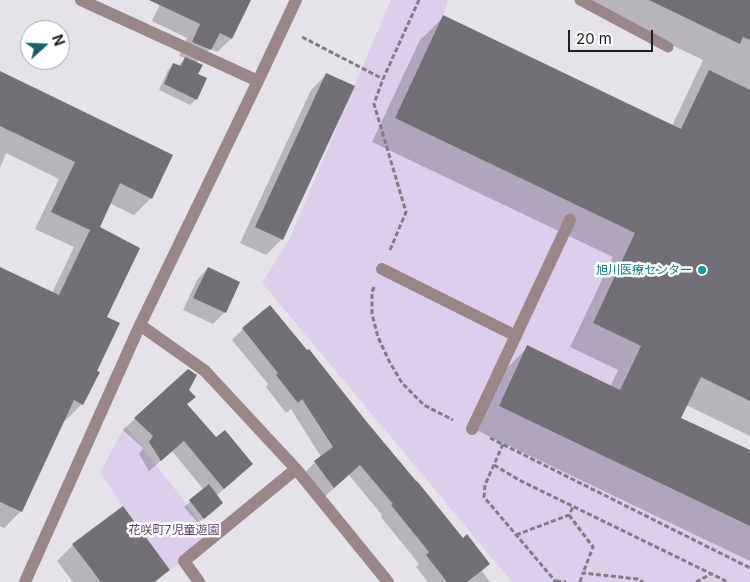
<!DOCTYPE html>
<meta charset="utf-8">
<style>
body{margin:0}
#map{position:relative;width:750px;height:582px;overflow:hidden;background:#e6e2ea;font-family:Inter,sans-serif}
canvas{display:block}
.north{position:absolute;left:20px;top:20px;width:50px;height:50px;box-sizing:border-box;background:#fff;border:1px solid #a5a5a6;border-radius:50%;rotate:70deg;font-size:14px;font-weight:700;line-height:20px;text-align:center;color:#1e1d20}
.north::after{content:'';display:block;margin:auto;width:18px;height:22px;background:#13626a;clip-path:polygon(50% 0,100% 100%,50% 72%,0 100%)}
.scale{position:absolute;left:568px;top:30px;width:85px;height:22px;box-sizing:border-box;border:2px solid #1e1d20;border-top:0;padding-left:6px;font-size:15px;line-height:18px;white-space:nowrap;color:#1e1d20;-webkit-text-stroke:4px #fff;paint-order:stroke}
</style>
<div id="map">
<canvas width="750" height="582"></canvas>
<div class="north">N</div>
<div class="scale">20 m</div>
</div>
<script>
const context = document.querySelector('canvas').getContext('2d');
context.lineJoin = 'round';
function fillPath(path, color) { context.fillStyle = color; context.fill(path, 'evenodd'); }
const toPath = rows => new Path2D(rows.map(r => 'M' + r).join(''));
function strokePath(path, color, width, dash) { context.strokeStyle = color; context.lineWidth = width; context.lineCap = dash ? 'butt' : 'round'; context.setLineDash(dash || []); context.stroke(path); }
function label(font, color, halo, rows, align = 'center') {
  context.font = font + ' Inter,"Noto Sans JP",sans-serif'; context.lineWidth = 5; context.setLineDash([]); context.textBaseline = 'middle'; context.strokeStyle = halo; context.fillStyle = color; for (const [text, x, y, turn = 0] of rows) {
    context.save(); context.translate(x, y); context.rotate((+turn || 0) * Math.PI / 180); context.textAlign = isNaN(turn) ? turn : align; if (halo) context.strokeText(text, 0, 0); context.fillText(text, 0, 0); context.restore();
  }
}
fillPath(toPath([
 [391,0,448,0,443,15,395,118,650,240,622,262,593,323,641,346,620,390,527,345,499,406,750,526,750,582,512,582,262,283,290,238],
 [125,425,213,538,170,570,123,506,100,473]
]), '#ddcfec');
fillPath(toPath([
 [162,0,241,0,248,3,231,39,217,52,210,49,196,63,196,99,190,105,159,90,168,70,174,64,178,67,185,58,179,56,187,38,152,21],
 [577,0,750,0,750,436,686,405,680,418,750,452,750,561,476,430,504,371,528,347,610,387,618,370,570,347,613,257,372,142,420,40,444,17,672,126,703,60],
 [0,73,151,198,134,215,109,203,98,228,105,318,82,404,65,421,63,420,21,511,4,528,0,526,0,268,52,293,74,247,35,229,59,179,6,153,0,168],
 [327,74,282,239,266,255,240,243,311,90],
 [208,268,238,283,225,312,213,324,183,310,197,280],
 [270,306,463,539,489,564,482,571,490,582,428,582,416,567,419,564,381,517,382,515,349,475,323,498,304,473,321,457,291,409,286,413,266,387,268,384,232,340,243,329],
 [188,370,188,390,186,405,216,439,252,464,240,475,216,496,216,508,198,523,184,507,204,490,172,451,149,471,139,454,143,448,123,430],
 [73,545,169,569,156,582,73,582,57,561]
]), '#0003');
fillPath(toPath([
 [149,0,251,0,232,39,220,33,211,50,192,42,200,24],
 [649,0,750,0,750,40,743,37,740,44],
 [443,15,681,129,709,70,750,90,750,401,701,377,681,418,750,450,750,526,499,406,527,345,620,390,641,346,593,323,635,233,395,118],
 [185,57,203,65,198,74,207,78,197,100,164,84,173,63,181,66],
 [0,71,173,155,152,199,120,183,100,227,140,248,107,317,120,323,97,371,100,372,83,405,74,400,22,512,0,502,0,267,59,295,90,230,51,212,75,162,0,126],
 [326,73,355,86,283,240,255,227],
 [208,267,240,282,226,313,193,298],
 [270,305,307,350,309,349,366,421,416,481,417,481,463,538,467,534,490,564,467,582,447,582,426,555,429,552,391,505,393,504,360,465,334,488,314,461,333,447,302,399,298,403,276,375,278,373,242,328],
 [188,369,197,375,189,390,196,397,187,404,216,437,225,430,253,464,224,489,184,441,161,461,149,442,153,436,134,418],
 [209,484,223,503,204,519,189,500],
 [123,506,170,570,154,582,101,582,72,544]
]), '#736f76');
strokePath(toPath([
 [302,37,383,79],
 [390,250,406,212,374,104,383,79,419,0],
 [374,287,372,292,372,314,378,337,389,361,402,383,424,405,453,420],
 [490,438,750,568],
 [503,444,485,485,484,497,556,582],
 [494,465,519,480,728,582],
 [569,515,593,547,583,573],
 [516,535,569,515,573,507],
 [556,581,566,582],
 [580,582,583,573,638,579,643,582],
 [696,582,711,574]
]), '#807e83', 3, [5, 2.5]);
strokePath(toPath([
 [580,0,668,47]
]), '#9a8589', 11);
strokePath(toPath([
 [81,0,258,81],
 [382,269,516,336],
 [140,325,205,371,296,469,388,582],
 [472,429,570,220],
 [25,582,140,325,258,81,296,0],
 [199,582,184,561,296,469]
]), '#9a8589', 12);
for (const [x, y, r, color] of [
 [702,270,5,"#0f9aa8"]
]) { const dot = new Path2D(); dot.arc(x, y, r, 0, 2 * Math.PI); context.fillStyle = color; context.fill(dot); strokePath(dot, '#fff', 2); }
label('12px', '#0d838f', '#fff', [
 ["旭川医療センター",692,270]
], 'right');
label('12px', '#5b4074', '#fff', [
 ["花咲町7児童遊園",174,530]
]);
</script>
